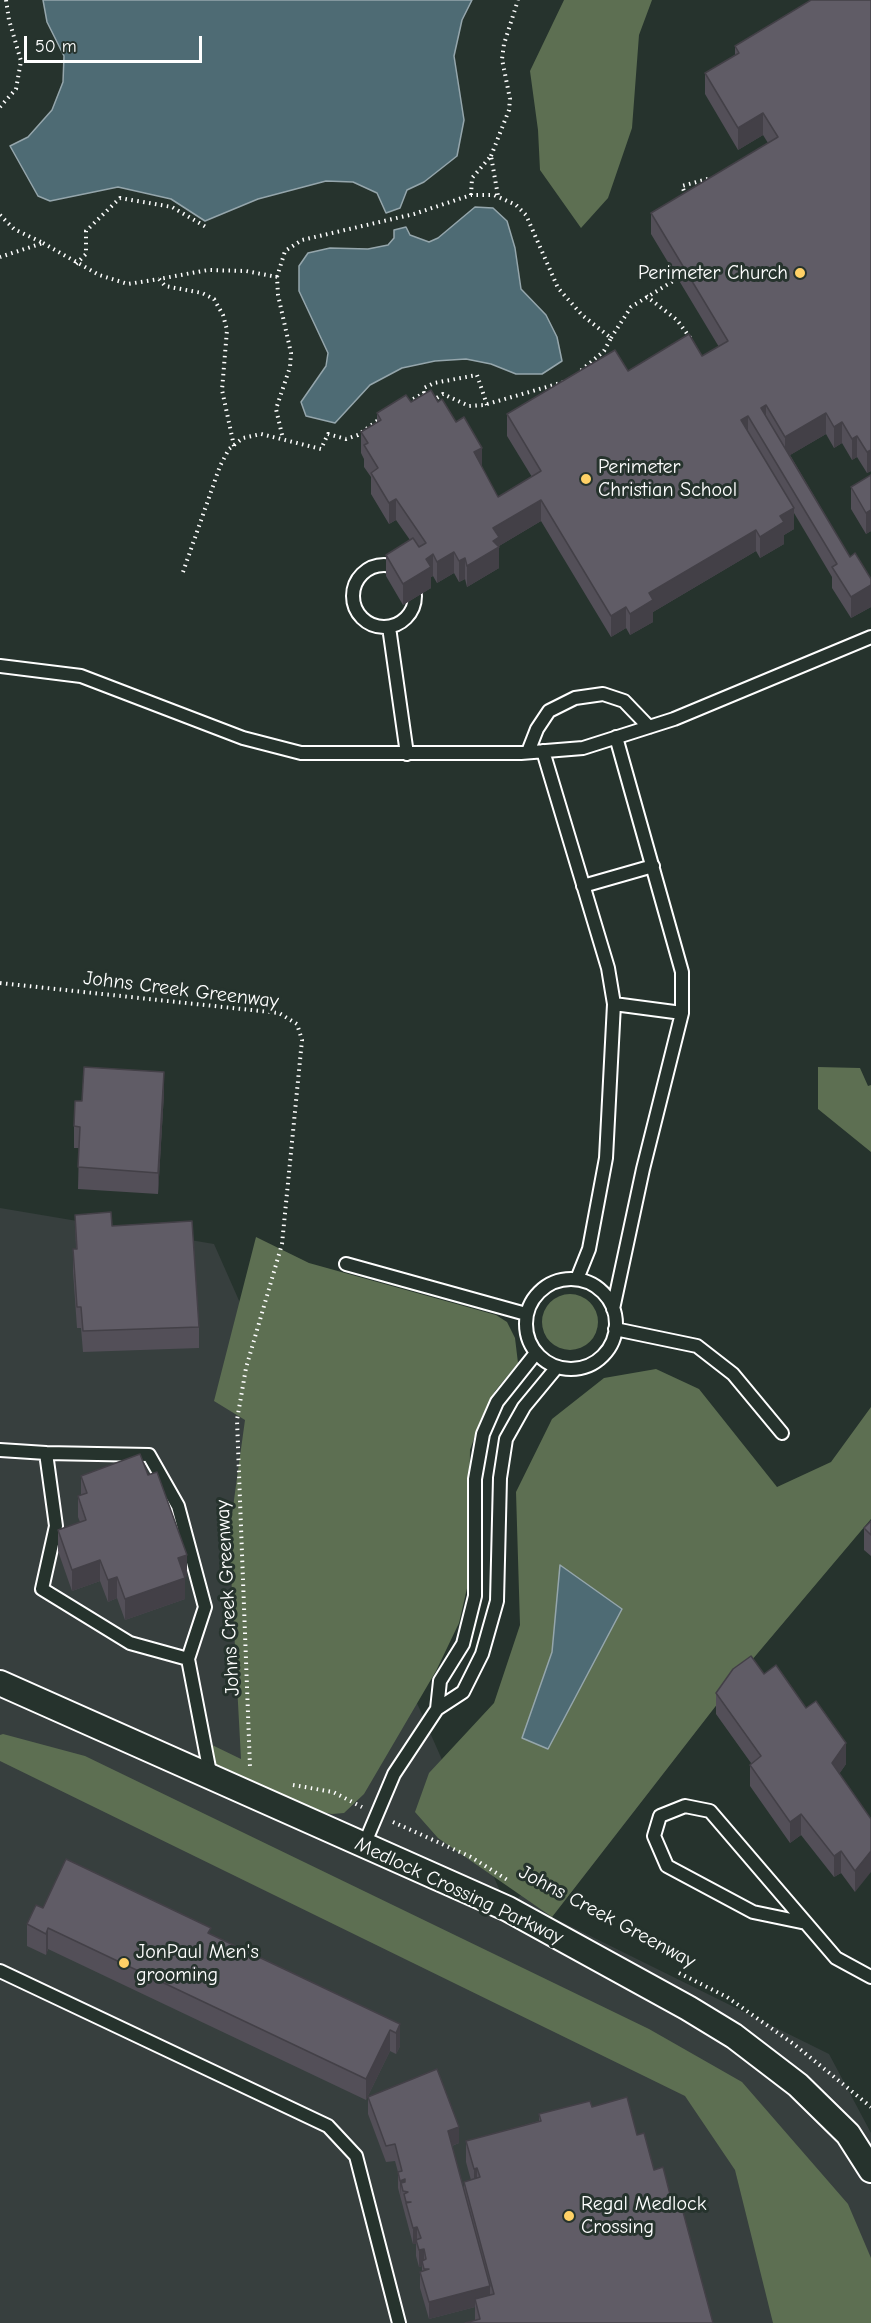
<!DOCTYPE html>
<style>
body{margin:0}
#map{position:relative;width:871px;height:2323px;overflow:hidden;background:#26332d;font-family:"Comic Neue",sans-serif}
canvas{display:block}
.scale{position:absolute;left:24px;top:36px;width:178px;height:27px;box-sizing:border-box;border:3px solid #fff;border-top:0;padding-left:8px;font-size:18px;line-height:21px;white-space:nowrap;color:#fff;-webkit-text-stroke:4px #26332d;paint-order:stroke}
</style>
<div id="map">
<canvas width="871" height="2323"></canvas>
<div class="scale">50 m</div>
</div>
<script>
const context = document.querySelector('canvas').getContext('2d');
context.lineJoin = 'round';
function fillPath(path, color) { context.fillStyle = color; context.fill(path, 'evenodd'); }
const toPath = rows => new Path2D(rows.map(r => 'M' + r).join(''));
function strokePath(path, color, width, dash) { context.strokeStyle = color; context.lineWidth = width; context.lineCap = dash ? 'butt' : 'round'; context.setLineDash(dash || []); context.stroke(path); }
function label(font, color, halo, rows, align = 'center') {
  context.font = font + ' "Comic Neue",sans-serif'; context.lineWidth = 6; context.setLineDash([]); context.textBaseline = 'middle'; context.strokeStyle = halo; context.fillStyle = color; for (const [text, x, y, turn = 0] of rows) {
    context.save(); context.translate(x, y); context.rotate((+turn || 0) * Math.PI / 180); context.textAlign = isNaN(turn) ? turn : align; if (halo) context.strokeText(text, 0, 0); context.fillText(text, 0, 0); context.restore();
  }
}
fillPath(toPath([
 [0,1208,214,1244,508,1909,871,1518,746,1667,552,1917,829,2054,871,2133,871,2323,0,2323]
]), '#373f3e');
fillPath(toPath([
 [564,0,652,0,639,35,632,128,608,198,581,228,540,170,538,130,530,71],
 [818,1067,860,1068,868,1086,871,1085,871,1152,818,1109],
 [256,1237,309,1263,496,1315,507,1322,515,1338,518,1363,495,1391,481,1419,470,1450,468,1584,459,1623,436,1671,364,1794,344,1813,332,1814,311,1810,215,1764,210,1744,241,1759,229,1536,245,1420,214,1401],
 '542 1322a28 28 0 1 1 56 0a28 28 0 1 1-56 0Z',
 [656,1369,699,1389,777,1487,831,1462,871,1407,871,1519,746,1667,552,1917,438,1838,415,1812,429,1773,494,1703,520,1625,516,1492,552,1419,604,1378],
 [3,1734,85,1756,649,2029,742,2082,848,2204,871,2258,871,2323,773,2323,735,2170,685,2096,0,1761,0,1735]
]), '#5d6f52');
const water = toPath([
 [43,0,472,0,462,20,454,56,464,120,457,156,424,182,407,190,400,208,386,213,377,193,353,182,326,181,258,199,205,221,171,199,118,187,50,201,38,196,10,146,28,137,52,110,63,82,64,56,47,22,43,0],
 [475,207,493,208,507,221,515,248,521,289,546,315,557,337,562,361,542,374,516,374,491,364,466,359,435,361,402,368,370,385,335,423,306,416,301,402,326,366,328,353,299,291,299,266,308,253,330,248,368,249,388,245,394,238,394,230,406,227,410,235,429,242,438,238,475,207],
 [560,1565,622,1609,548,1749,522,1738,552,1652,560,1565]
]);
fillPath(water, '#4e6b74');
strokePath(water, '#95a6ac', 1.5);
const lane = toPath([
 '353 596a31 31 0 1 1 62 0a31 31 0 1 1-62 0Z',
 [389,627,407,754],
 [0,666,81,676,243,738,301,753,521,753,583,748,674,719,871,637],
 [543,751,608,968,614,1004,606,1158,589,1249,577,1279],
 [528,752,537,729,549,711,575,698,603,694,624,701,649,727],
 [583,886,653,866],
 [614,1004,682,1013],
 [346,1264,526,1314],
 '526 1324a45 45 0 1 1 90 0a45 45 0 1 1-90 0Z',
 [613,1309,643,1169,682,1013,682,972,616,737],
 [615,1329,697,1346,733,1374,782,1433],
 [536,1353,497,1402,483,1434,475,1479,475,1596,463,1644,440,1681,437,1709,463,1692,482,1654,497,1601,500,1478,506,1439,524,1407,557,1367],
 [0,1450,46,1453,56,1526,42,1589,130,1643,188,1659,211,1778],
 [46,1453,149,1455,178,1506,205,1607,188,1659],
 [364,1845,394,1774,437,1709],
 [806,1923,753,1912,667,1866,654,1836,660,1816,685,1806,710,1811,836,1958,871,1977],
 [0,1971,328,2126,356,2156,399,2323]
]);
const street = toPath([
 [0,1683,508,1909,688,2008,734,2036,798,2085,848,2134,871,2170]
]);
strokePath(lane, '#fff', 16);
strokePath(street, '#fff', 28);
strokePath(toPath([
 [0,107,16,89,21,61,9,20,6,0],
 [491,156,509,110,510,99,502,59,504,44,518,0],
 [471,195,472,178,491,156,498,196],
 [686,196,682,186,711,178],
 [0,215,14,229,43,243,0,257],
 [43,243,99,275,128,284,159,279],
 [76,264,86,254,86,231,120,198,172,207,206,227],
 [277,277,285,251,302,240,414,214,471,195,494,195,516,205,526,215,558,288,582,315,611,338,604,351,578,373],
 [646,296,677,320,691,339],
 [611,338,631,307,678,278],
 [424,393,424,388,434,383,477,375,487,405],
 [432,401,443,394,469,406,484,405,564,382],
 [408,402,424,393,426,397],
 [234,446,222,390,227,330,223,315,214,299,202,293,165,286,159,279,208,270,246,271,277,277,278,295,291,353,290,367,276,409,283,439],
 [183,572,220,466,229,449,243,438,261,434,321,449,328,434,346,439,358,435,381,418],
 [0,983,279,1013,297,1024,302,1040,282,1244,246,1368,237,1420,250,1767,253,1768],
 [293,1785,333,1792,362,1807],
 [393,1822,471,1857,509,1881],
 [679,1973,727,1997,795,2045,871,2107]
]), '#fff', 4, [1.5, 4.5]);
strokePath(lane, '#26332d', 12);
strokePath(street, '#26332d', 24);
fillPath(toPath([
 [871,0,871,471,867,473,857,457,852,460,842,443,834,448,826,434,790,455,850,557,871,579,871,607,851,618,832,588,832,577,794,513,794,529,784,535,784,544,760,558,756,551,653,612,653,622,630,635,626,628,611,637,541,521,499,546,499,568,467,587,465,579,459,582,454,573,437,583,433,576,431,577,431,588,403,605,386,576,386,555,410,540,396,520,389,524,371,494,371,477,364,467,364,459,361,453,361,432,377,423,377,413,411,402,438,402,482,467,498,497,532,477,507,436,507,414,628,371,702,356,719,347,651,234,651,213,768,143,763,135,738,150,705,94,705,73,735,55,735,46],
 [871,475,871,531,866,534,851,509,851,487],
 [164,1093,158,1194,78,1189,79,1148,74,1148,74,1126,82,1101],
 [75,1215,112,1226,199,1327,199,1348,83,1352,81,1328,77,1328,73,1271,73,1249,76,1249],
 [148,1475,187,1576,184,1577,185,1599,125,1620,117,1598,108,1602,100,1581,72,1591,58,1551,58,1530,80,1522,78,1517,78,1496,81,1495,81,1476],
 [871,1521,871,1556,864,1550,864,1528],
 [764,1674,846,1764,839,1774,871,1819,855,1892,841,1873,834,1877,801,1835,790,1843,750,1786,750,1765,751,1763,716,1714,716,1693],
 [43,1908,211,1934,400,2024,400,2046,396,2054,390,2051,366,2100,48,1949,46,1955,27,1946,27,1924],
 [368,2097,459,2143,452,2146,464,2189,464,2182,471,2180,466,2162,466,2141,539,2121,539,2114,592,2107,637,2135,674,2210,713,2323,475,2320,475,2307,429,2319,420,2288,420,2272,422,2271,422,2266,419,2267,416,2256,416,2244,413,2244,398,2188,398,2172,395,2161,386,2162,368,2114]
]), '#534f58');
fillPath(toPath([
 [763,113,763,135,738,150,738,128],
 [766,405,766,426,761,408],
 [826,413,826,434,785,458,785,437],
 [748,416,748,437,741,420],
 [842,422,842,443,834,448,834,427],
 [857,436,857,457,852,460,852,439],
 [482,448,482,469,474,452],
 [871,450,871,471,867,473,867,452],
 [396,499,396,520,389,524,389,503],
 [541,500,541,521,499,546,499,568,467,587,467,566,493,528],
 [794,508,794,529,784,535,784,544,760,558,760,537,780,516],
 [871,510,871,531,866,534,866,513],
 [756,530,756,551,653,612,653,622,630,635,630,614,649,593],
 [454,552,454,573,437,583,437,562],
 [433,554,433,576,431,577,431,588,403,605,403,584,426,559],
 [465,558,465,579,459,582,459,561],
 [871,585,871,607,851,618,851,597],
 [626,607,626,628,611,637,611,616],
 [164,1072,164,1093,158,1194,158,1173],
 [187,1555,187,1576,178,1579,178,1558],
 [100,1560,100,1581,72,1591,72,1570],
 [117,1577,117,1598,108,1602,108,1580],
 [185,1578,185,1599,125,1620,125,1599],
 [846,1743,846,1764,832,1784,832,1763],
 [801,1814,801,1835,790,1843,790,1822],
 [841,1851,841,1873,834,1877,834,1856],
 [871,1851,871,1872,855,1892,855,1871],
 [48,1928,48,1949,46,1955,46,1934],
 [400,2024,400,2046,396,2054,396,2033],
 [390,2030,390,2051,366,2100,366,2079],
 [459,2127,459,2143,448,2147,448,2131],
 [477,2168,477,2189,474,2190,474,2169],
 [405,2179,405,2192,401,2183,400,2197,400,2181],
 [417,2227,417,2243,416,2240,416,2244,413,2244,413,2228],
 [424,2249,424,2265,422,2261,422,2266,419,2267,419,2250],
 [490,2286,490,2303,475,2299,475,2307,429,2319,429,2302]
]), '#434047');
const building = toPath([
 [811,0,871,0,871,450,867,452,857,436,852,439,842,422,834,427,826,413,785,437,766,405,761,408,850,557,855,553,871,579,871,585,851,597,832,567,837,564,748,416,741,420,794,508,780,516,784,522,760,537,756,530,649,593,653,600,630,614,626,607,611,616,541,500,493,528,499,537,493,541,499,547,467,566,465,558,459,561,454,552,437,562,433,554,426,559,431,567,403,584,386,555,413,538,419,547,426,543,396,499,389,503,371,473,378,468,364,445,368,443,361,432,381,420,377,413,406,395,411,402,431,390,438,402,442,399,456,422,464,417,482,448,474,452,498,497,541,471,507,414,615,350,628,371,689,334,702,356,728,341,651,213,778,137,763,113,738,128,705,73,739,53,735,46,811,0],
 [871,475,871,510,866,513,851,487,871,475],
 [84,1067,164,1072,158,1173,78,1167,80,1127,74,1126,75,1101,82,1101,84,1067],
 [111,1212,112,1226,192,1221,199,1327,83,1331,81,1307,77,1307,73,1249,77,1249,75,1215,111,1212],
 [140,1454,148,1475,157,1472,187,1555,178,1558,185,1578,125,1599,117,1577,108,1580,100,1560,72,1570,58,1530,86,1520,78,1496,87,1493,81,1476,140,1454],
 [871,1521,871,1535,864,1528,871,1521],
 [751,1656,764,1674,776,1665,806,1708,816,1701,846,1743,832,1763,871,1819,871,1851,855,1871,841,1851,834,1856,801,1814,790,1822,750,1765,761,1756,716,1693,733,1669,751,1656],
 [66,1859,211,1928,208,1933,400,2024,396,2033,390,2030,366,2079,48,1928,46,1934,27,1924,36,1905,43,1908,66,1859],
 [437,2069,459,2127,448,2131,490,2286,429,2302,420,2272,429,2269,424,2269,422,2261,426,2259,424,2249,419,2250,416,2240,421,2238,417,2227,413,2228,406,2203,411,2202,406,2202,404,2194,408,2192,403,2191,401,2183,405,2182,405,2179,400,2181,398,2172,402,2171,395,2144,386,2146,368,2097,437,2069],
 [627,2097,637,2135,644,2133,654,2170,663,2167,674,2210,682,2208,713,2323,465,2323,480,2319,475,2299,494,2294,464,2182,480,2177,477,2168,474,2169,466,2141,541,2121,539,2114,590,2101,592,2107,627,2097]
]);
fillPath(building, '#605c66');
strokePath(building, '#434047', 1.5);
for (const [x, y, r, color] of [
 [800,273,6,"#ffd166"],
 [586,479,6,"#ffd166"],
 [124,1963,6,"#ffd166"],
 [569,2216,6,"#ffd166"]
]) { const dot = new Path2D(); dot.arc(x, y, r, 0, 2 * Math.PI); context.fillStyle = color; context.fill(dot); strokePath(dot, '#26332d', 2); }
label('20px', '#fff', '#26332d', [
 ["Perimeter Church",788,273,"right"],
 ["Perimeter",598,467],
 ["Christian School",598,490],
 ["JonPaul Men's",136,1952],
 ["grooming",136,1975],
 ["Regal Medlock",581,2204],
 ["Crossing",581,2227]
], 'left');
label('20px', '#fff', '#26332d', [
 ["Johns Creek Greenway",181,990,7],
 ["Johns Creek Greenway",228,1598,-93],
 ["Medlock Crossing Parkway",459,1891,25],
 ["Johns Creek Greenway",607,1917,28]
]);
</script>
